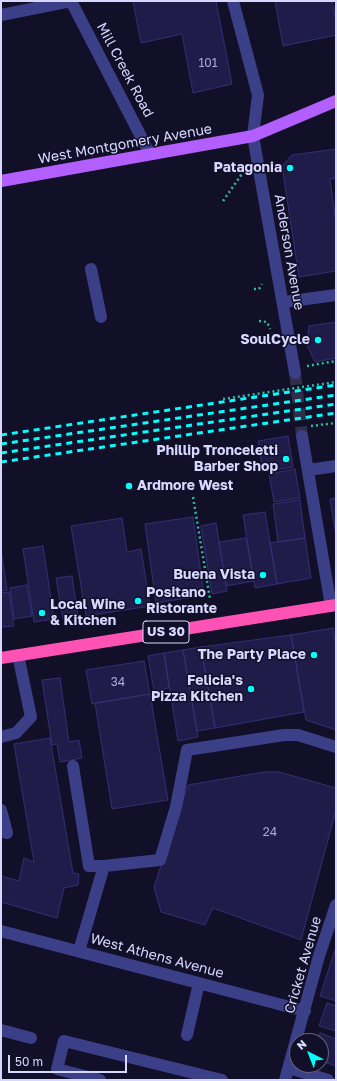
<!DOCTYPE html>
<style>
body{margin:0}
#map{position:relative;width:337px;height:1081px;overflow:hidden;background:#121028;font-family:"Golos Text",sans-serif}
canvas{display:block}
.frame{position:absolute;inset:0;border:2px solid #d7d7ff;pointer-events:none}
.north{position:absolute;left:289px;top:1033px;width:40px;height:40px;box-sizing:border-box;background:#121028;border:1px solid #61607e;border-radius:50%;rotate:318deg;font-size:11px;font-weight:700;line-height:16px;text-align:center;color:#d7d7ff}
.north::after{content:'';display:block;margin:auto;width:14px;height:18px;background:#03feff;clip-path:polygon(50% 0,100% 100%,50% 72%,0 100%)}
.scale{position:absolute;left:8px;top:1055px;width:119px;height:18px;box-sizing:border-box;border:2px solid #d7d7ff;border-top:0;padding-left:5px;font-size:12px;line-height:14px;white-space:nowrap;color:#d7d7ff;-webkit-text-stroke:3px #121028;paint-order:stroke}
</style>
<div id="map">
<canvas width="337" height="1081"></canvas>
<div class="frame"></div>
<div class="north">N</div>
<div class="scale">50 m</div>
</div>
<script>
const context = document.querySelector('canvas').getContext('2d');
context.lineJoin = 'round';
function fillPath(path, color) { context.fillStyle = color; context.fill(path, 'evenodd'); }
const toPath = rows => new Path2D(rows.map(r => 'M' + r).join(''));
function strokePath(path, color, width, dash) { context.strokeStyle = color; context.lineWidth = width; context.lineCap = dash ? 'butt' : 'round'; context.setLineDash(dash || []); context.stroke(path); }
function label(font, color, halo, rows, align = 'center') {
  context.font = font + ' "Golos Text",sans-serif'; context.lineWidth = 3; context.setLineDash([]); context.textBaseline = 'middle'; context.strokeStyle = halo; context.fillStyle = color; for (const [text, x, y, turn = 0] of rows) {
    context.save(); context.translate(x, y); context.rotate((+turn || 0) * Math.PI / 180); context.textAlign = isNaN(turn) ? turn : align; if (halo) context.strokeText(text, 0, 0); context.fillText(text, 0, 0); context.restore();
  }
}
const building = toPath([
 [133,1,216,1,232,84,193,93,182,34,141,43,133,1],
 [275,1,332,1,336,21,336,35,283,46,275,1],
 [336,149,336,178,330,179,336,223,336,271,299,277,282,166,292,155,336,149],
 [336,322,336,358,315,362,307,345,309,326,336,322],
 [288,436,293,467,263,472,258,441,288,436],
 [295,469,300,498,274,502,269,474,295,469],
 [336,498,336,536,330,499,336,498],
 [300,500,305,538,278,542,273,504,300,500],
 [265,512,277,584,255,588,243,515,265,512],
 [193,517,204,595,156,603,145,524,193,517],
 [122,518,127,552,141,549,150,606,86,616,71,526,122,518],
 [216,523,227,591,212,594,201,526,216,523],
 [246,538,254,581,226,586,219,542,246,538],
 [305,538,311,578,277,584,270,543,305,538],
 [43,546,54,619,34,622,23,549,43,546],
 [1,550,7,590,1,591,1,550],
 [72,576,78,617,63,619,56,578,72,576],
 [27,585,32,616,14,619,10,588,27,585],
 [9,592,14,626,1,627,1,593,9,592],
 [333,628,336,648,336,730,306,720,291,635,333,628],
 [291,635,304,712,215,728,201,647,291,635],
 [201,647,215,728,197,731,183,650,201,647],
 [183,650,198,737,178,741,164,653,183,650],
 [164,653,169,688,154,691,148,656,164,653],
 [144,661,150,694,92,704,86,670,144,661],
 [60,678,69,742,79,740,82,758,60,762,57,744,52,745,42,680,60,678],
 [150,694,168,800,112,809,95,703,150,694],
 [50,738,73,873,79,874,78,885,64,888,57,918,1,902,1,876,19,881,24,858,34,862,14,744,50,738],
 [264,772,279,772,336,788,336,810,301,940,213,908,205,925,161,912,154,887,188,785,264,772],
 [336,947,336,1001,320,996,336,947],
 [327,1003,336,1006,336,1031,319,1026,327,1003],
 [320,1033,336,1039,336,1066,321,1061,321,1041,317,1041,320,1033]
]);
fillPath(building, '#201c49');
strokePath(building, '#352e75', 1);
strokePath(toPath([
 [295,373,302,436]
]), '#302e48', 12, [12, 6]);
strokePath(toPath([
 [223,201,244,171],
 [254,289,259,289,262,284],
 [259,321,267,322,270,329],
 [307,366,336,361],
 [223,399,336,382],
 [311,426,336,423],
 [193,497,210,599]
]), '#2fbaa5', 2.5, [2, 3]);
strokePath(toPath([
 [71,1,150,154],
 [233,1,258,95,253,136,295,373],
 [1,15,71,1],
 [91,269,101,317],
 [284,302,336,295],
 [302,436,331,606],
 [308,470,336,466],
 [1,737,16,733,31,717,18,655],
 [73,766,89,866,104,866,160,860,176,807,187,750,284,735,298,735,336,747],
 [1,810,7,833,1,831],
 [1,931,305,1011],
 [79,951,104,866],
 [1,1030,31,1038],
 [187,1035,199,983],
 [289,1068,328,1080],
 [100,1080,57,1069,64,1041,222,1080],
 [285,1080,319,956,336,905]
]), '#3b3f87', 12);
strokePath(toPath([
 [1,181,253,136,336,101]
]), '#b35eff', 12);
strokePath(toPath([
 [1,658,336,605]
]), '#ff52b5', 12);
strokePath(toPath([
 [1,435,336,385],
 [1,444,336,395],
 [1,453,336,404],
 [1,462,336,413]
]), '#03feff', 3, [6, 5]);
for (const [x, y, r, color] of [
 [290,168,4,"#03feff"],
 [318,340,4,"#03feff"],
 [286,459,4,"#03feff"],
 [129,486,4,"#03feff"],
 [263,575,4,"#03feff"],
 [138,601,4,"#03feff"],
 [42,613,4,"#03feff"],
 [314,655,4,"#03feff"],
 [251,689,4,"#03feff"]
]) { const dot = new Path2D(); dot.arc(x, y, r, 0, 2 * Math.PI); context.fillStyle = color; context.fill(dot); strokePath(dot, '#121028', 1.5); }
label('12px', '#a9a8d2', null, [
 ["101",208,63],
 ["34",118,682],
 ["24",270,832]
]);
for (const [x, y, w] of [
 [166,632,46]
]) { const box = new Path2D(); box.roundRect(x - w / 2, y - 11, w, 22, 3); context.fillStyle = '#121028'; context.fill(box); strokePath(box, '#d7d7ff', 1); }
label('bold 13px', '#d7d7ff', null, [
 ["US 30",166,632]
]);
label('14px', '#d7d7ff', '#121028', [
 ["Mill Creek Road",125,70,62],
 ["West Montgomery Avenue",125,144,-10],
 ["Anderson Avenue",289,252,80],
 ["West Athens Avenue",157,956,15],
 ["Cricket Avenue",303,965,-74]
]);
label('bold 14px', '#d7d7ff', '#121028', [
 ["Patagonia",282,168],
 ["SoulCycle",310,340],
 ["Phillip Tronceletti",278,451],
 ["Barber Shop",278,467],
 ["Ardmore West",137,486,"left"],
 ["Buena Vista",255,575],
 ["Positano",146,593,"left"],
 ["Ristorante",146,609,"left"],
 ["Local Wine",50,605,"left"],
 ["& Kitchen",50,621,"left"],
 ["The Party Place",306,655],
 ["Felicia's",243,681],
 ["Pizza Kitchen",243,697]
], 'right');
</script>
